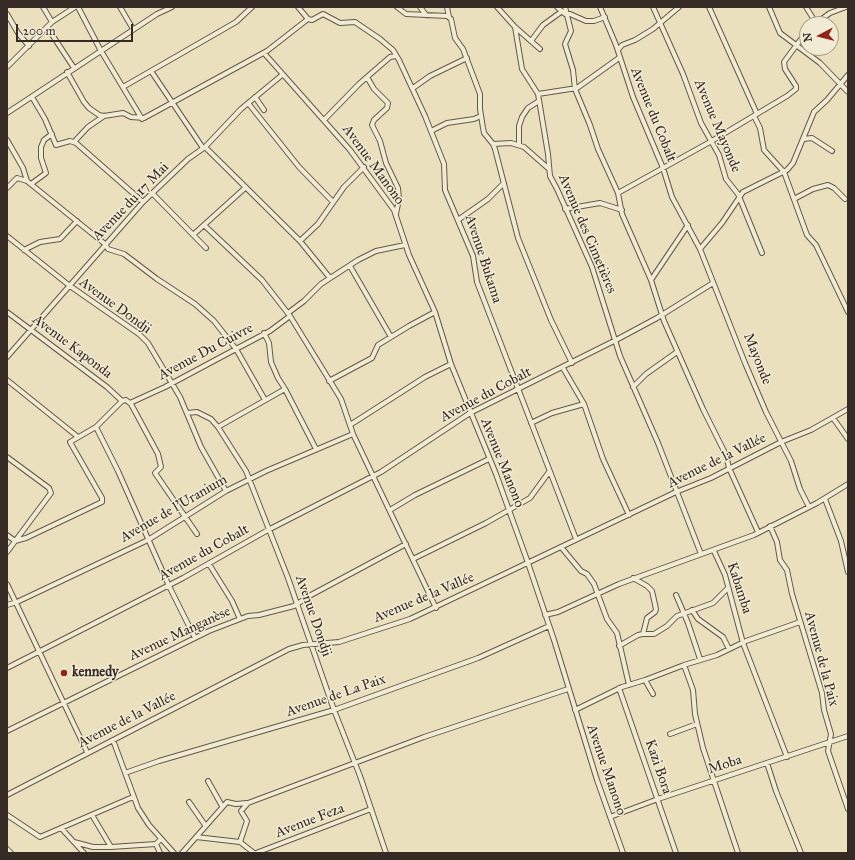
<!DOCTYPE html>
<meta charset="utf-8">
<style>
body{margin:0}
#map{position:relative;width:855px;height:860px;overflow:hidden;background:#ebe0bd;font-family:"IM FELL Great Primer",serif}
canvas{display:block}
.frame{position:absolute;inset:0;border:8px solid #362a24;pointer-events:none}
.north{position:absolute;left:799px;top:16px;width:40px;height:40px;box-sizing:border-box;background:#f2ebd4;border:1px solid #a79e8e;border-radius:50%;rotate:263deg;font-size:11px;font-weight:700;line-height:16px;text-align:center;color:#362a24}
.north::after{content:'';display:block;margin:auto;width:14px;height:18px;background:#8f2418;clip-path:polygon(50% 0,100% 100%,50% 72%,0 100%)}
.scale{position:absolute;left:16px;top:24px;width:117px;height:18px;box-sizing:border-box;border:2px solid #362a24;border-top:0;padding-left:5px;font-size:12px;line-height:14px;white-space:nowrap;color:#362a24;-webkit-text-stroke:3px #f2ebd4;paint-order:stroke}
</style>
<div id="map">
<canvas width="855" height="860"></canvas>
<div class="frame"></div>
<div class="north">N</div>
<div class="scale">200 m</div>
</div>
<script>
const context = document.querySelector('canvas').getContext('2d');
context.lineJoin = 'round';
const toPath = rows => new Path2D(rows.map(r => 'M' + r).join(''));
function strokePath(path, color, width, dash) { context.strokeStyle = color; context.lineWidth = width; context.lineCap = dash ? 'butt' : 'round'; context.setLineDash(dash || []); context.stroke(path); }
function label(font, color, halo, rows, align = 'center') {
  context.font = font + ' "IM FELL Great Primer",serif'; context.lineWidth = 3; context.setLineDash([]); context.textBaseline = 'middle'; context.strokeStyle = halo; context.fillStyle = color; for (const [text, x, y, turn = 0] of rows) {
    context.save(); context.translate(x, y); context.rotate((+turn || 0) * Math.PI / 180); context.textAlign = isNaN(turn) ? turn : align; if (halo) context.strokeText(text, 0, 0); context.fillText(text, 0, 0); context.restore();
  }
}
const minor = toPath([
 [43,7,52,22],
 [78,7,101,51,142,119],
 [120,7,133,29],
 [298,7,308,19],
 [397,7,406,14,447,16,451,19,455,38,463,49,480,94,480,109,483,128,484,133,493,144,495,149,518,238,551,320,572,363],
 [420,7,426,15],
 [447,7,449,17],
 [497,7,515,27,540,49],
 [557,7,565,14,570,14,586,21,594,21,605,17],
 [565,7,571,31,565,44,573,70,575,89,590,125,598,149,618,193,622,214,651,280,664,321,703,409,726,455,729,468,758,532],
 [600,7,616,45,633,97,663,168,672,197,700,249,745,363,766,412,791,461,800,489,809,507],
 [653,7,683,74,701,123,719,155,726,179,738,194,762,253],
 [709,7,757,114],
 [769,7,780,33,820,63,848,92],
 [806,7,816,23],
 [7,14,18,33,29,46],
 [308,19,312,20,323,14,340,23,355,22,380,39,393,50,399,60,425,116,444,164,445,190,473,256,477,282,576,539],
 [815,24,830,13,846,7],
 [47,27,74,68],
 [515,27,522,69,538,94,548,154,550,176,557,189,592,267,620,356,658,443,701,554],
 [531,41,543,25,561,12],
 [618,50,622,45,635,40,653,29,679,7],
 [264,53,350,150,394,210,409,255,435,312,451,364,496,474,527,560,554,640,597,780,623,853],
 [7,67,52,22,75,7],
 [151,71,203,148],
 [67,72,84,102,89,108,99,115,104,116,123,113,131,117,144,118,267,51,308,19],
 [367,77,374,89,388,103,387,108,374,120,372,125,380,141,386,163,398,188,399,199,396,214],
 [123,87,236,22,252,7],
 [413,88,430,76,467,58],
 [538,94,577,88,619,58],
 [32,97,45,119,56,145,70,141,76,143,143,202],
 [255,97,264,110],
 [248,103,299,167,333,202],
 [7,113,157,14,172,7],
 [754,116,760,128,764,150,784,172,807,235,816,245,848,312],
 [324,120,359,84,390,57,396,56],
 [431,131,447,123,474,119,481,116],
 [803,139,812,138,832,151],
 [7,140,23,168,27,181],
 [74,142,88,127,104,116],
 [493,144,511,143,524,147,549,169],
 [519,145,519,126,522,117,528,108,539,101],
 [205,147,300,241,330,278],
 [31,184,46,173,41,158,41,147,44,140,52,134],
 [7,188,17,178,27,181,105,244,108,249,124,254,157,279,195,304,214,321,236,349,265,400],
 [152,193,206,248],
 [618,193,710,142,787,96,796,89,796,86,785,69,784,62,807,31],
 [794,199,813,189,828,185,834,188,845,199],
 [565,209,600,203,622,210],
 [458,220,488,199,504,183],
 [204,225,262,280,290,316,341,399,353,434,436,608],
 [194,234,245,188],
 [7,236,70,286,139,334,148,343,180,397,201,447,226,491],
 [300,241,318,224,344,187,364,167],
 [700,249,722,223,743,192,787,170,793,163,814,112,827,100,848,75],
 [24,250,40,242,60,239,77,221],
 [350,266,391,337],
 [651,280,688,225],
 [7,312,107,387,122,401],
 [288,313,304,301,321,284,358,260,376,251,405,245],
 [264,333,269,343,271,362,278,378,285,389,316,449],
 [7,357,143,202,188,159,205,147,241,109,282,75],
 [563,368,584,404,603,459,629,515],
 [7,380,78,437],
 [329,381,372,358,378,345,409,326,435,312],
 [633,387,646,374,677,352],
 [122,401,126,400,131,404,158,454,161,467,155,473,197,534],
 [130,403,165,387,236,349,270,331,290,316],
 [187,413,197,412,211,419,218,427,246,471,288,578,334,710,360,776,386,853],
 [833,418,848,439],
 [531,423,552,413,584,404],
 [350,425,425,377,451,364],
 [96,427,118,471,169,586,195,638],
 [218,427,285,389],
 [7,457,49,488,51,493,7,552],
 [825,499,841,541,848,572],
 [390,510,415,495,489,459],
 [770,526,777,542,780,560,787,570,792,594,822,693,824,710,831,734,828,751,848,809],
 [7,535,15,541,26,538,102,502,102,498,70,442,96,427,122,401],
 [561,547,581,571,587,574,594,584,607,619,617,633,629,685],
 [714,551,725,575,743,643,787,757],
 [413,559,486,523,530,498,549,472],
 [209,564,232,601,240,619],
 [7,584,87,752],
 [676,595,688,623,700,659],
 [7,605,17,602,148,540,226,491,266,471,353,434],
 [692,610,698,619,723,637,729,649],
 [545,615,558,612,619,584,754,535,817,503,848,484],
 [643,634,654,634,667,626,677,616,713,603,728,588],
 [619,646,638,635,643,634,647,618,655,612,656,609,652,591,647,586,633,578],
 [684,665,693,690,695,714,703,748,738,853],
 [7,668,183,578,268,530,381,472,470,413,616,340,657,318,713,283],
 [645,680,653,694],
 [619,688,676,853],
 [575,710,622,687,645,680,684,665,717,655,746,641,800,622],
 [7,731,209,631,248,616,259,615,294,606,311,595,406,544],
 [670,734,697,724],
 [113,740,138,808,149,825,174,853],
 [767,763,776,791,801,853],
 [125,773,159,761,334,710,478,658,549,626],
 [208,781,222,806],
 [7,795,289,649,303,645,339,642,410,619,676,492,711,478,781,442,811,430,848,409],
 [189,802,205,825],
 [7,815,40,837,133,797],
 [92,815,111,847,156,844,161,839],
 [610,817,658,799,848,736],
 [61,828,84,853],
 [196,837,240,842,254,853],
 [74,842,93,847,111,847],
 [240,842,247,821,241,811,248,803,424,737,568,689],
 [156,844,160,853],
 [7,849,11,853],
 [182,853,227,802,236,804,247,803],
 [256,853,371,809]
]);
strokePath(minor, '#63584a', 6);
strokePath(minor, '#f2ebd4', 4);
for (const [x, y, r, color] of [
 [64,673,4,"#8f2418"]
]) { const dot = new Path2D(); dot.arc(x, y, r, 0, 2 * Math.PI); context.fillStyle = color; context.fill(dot); strokePath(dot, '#f2ebd4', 1.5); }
label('14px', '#362a24', '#f2ebd4', [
 ["Avenue du Cobalt",653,115,68],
 ["Avenue Mayonde",717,126,67],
 ["Avenue Manono",373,165,54],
 ["Avenue du 17 Mai",131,202,-46],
 ["Avenue des Cimetières",587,234,67],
 ["Avenue Bukama",483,259,72],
 ["Avenue Dondji",115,306,36],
 ["Avenue Kaponda",72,347,37],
 ["Avenue Du Cuivre",206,352,-28],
 ["Mayonde",757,359,68],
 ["Avenue du Cobalt",486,395,-28],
 ["Avenue de la Vallée",717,461,-26],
 ["Avenue Manono",502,463,68],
 ["Avenue de l'Uranium",174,509,-30],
 ["Avenue du Cobalt",204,553,-29],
 ["Kabamba",739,588,72],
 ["Avenue de la Vallée",424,598,-23],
 ["Avenue Dondji",313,616,71],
 ["Avenue Manganèse",180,634,-25],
 ["Avenue de la Paix",821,659,75],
 ["Avenue de La Paix",336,696,-19],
 ["Avenue de la Vallée",127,720,-27],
 ["Moba",725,765,-18],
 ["Kazi Bora",658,767,71],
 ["Avenue Manono",606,770,71],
 ["Avenue Feza",310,821,-21]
]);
label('bold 14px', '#362a24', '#f2ebd4', [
 ["kennedy",72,673]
], 'left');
</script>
